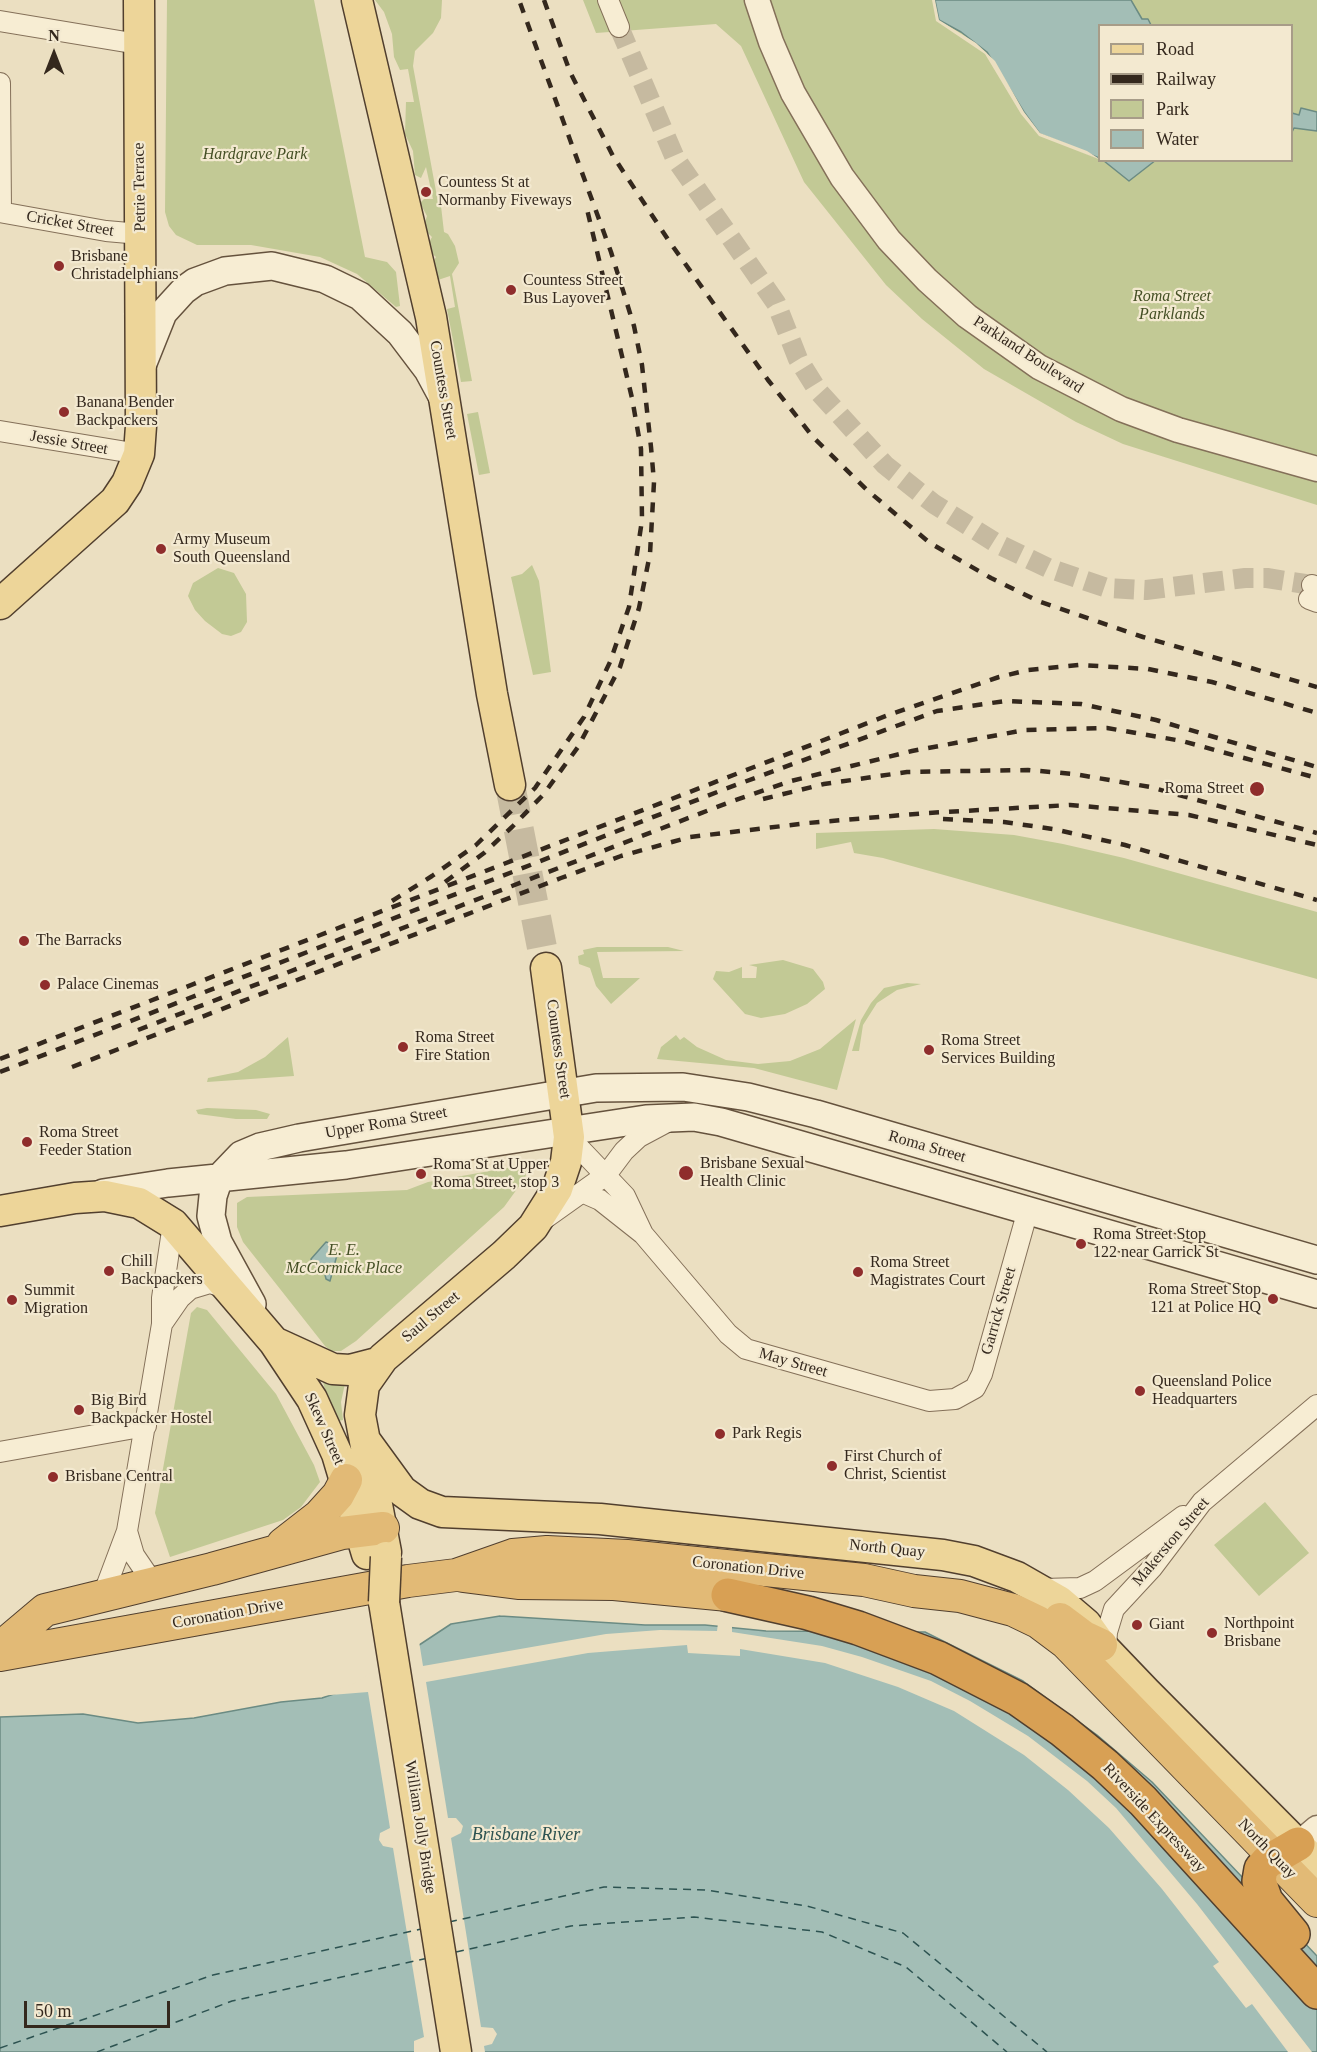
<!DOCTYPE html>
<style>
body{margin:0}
#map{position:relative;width:1317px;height:2052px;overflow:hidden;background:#ebdfc1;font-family:"Times New Roman",serif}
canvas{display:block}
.legend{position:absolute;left:1098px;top:24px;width:195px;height:138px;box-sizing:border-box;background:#f3e9d0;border:2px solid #a79c88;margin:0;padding:8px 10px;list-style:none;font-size:18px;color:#34281d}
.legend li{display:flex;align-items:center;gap:12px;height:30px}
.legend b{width:30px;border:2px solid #a79c88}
.north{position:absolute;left:24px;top:24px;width:60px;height:60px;-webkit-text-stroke:4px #f3e9d0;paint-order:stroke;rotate:0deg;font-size:16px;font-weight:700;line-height:24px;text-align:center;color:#34281d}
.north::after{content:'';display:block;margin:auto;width:21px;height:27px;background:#34281d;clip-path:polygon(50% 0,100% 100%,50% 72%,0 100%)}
.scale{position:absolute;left:24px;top:2001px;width:146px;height:27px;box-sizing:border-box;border:3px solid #34281d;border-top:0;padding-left:8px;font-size:18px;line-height:21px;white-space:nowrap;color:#34281d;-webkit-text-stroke:4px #f3e9d0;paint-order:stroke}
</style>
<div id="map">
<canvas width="1317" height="2052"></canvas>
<ul class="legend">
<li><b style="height:8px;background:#edd599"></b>Road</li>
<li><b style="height:8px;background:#34281d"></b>Railway</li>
<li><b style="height:16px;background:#c2c995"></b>Park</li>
<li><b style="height:16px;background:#a3beb6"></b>Water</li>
</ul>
<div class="north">N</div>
<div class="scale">50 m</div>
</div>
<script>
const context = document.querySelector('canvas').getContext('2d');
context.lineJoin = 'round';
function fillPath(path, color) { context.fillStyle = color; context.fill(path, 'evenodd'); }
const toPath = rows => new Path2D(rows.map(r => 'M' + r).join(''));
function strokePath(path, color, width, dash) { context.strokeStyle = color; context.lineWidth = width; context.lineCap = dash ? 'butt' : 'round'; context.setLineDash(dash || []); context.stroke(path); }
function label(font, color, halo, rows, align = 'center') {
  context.font = font + ' "Times New Roman",serif'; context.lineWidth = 4.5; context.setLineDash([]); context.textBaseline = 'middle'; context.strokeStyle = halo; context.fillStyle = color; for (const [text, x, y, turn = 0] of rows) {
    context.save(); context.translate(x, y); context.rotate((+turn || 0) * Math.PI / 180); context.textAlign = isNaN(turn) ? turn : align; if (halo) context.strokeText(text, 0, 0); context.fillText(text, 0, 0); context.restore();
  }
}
fillPath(toPath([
 [167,0,314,0,365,257,387,262,396,272,400,306,396,307,357,274,320,257,251,245,197,245,176,235,169,226,165,212],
 [375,0,442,0,441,18,433,33,415,51,413,66,438,202,441,206,444,232,448,234,455,246,459,263,452,274,472,381,461,382,447,309,455,307,450,276,438,280,432,279,429,269,436,257,426,248,432,237,423,228,427,216,420,203,424,199,433,199,426,167,421,178,415,175,413,151,405,134,406,102,414,102,408,69,400,70,394,57,392,34,384,12],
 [583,0,1317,0,1317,505,1123,444,1076,422,984,369,922,319,886,285,804,182,741,46,716,24,596,33],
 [1100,26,1292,26,1292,160,1100,160],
 [478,412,490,473,479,475,467,414],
 [532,565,539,581,551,672,533,675,511,577,522,574],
 [218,568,234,573,246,594,247,622,241,632,231,636,222,634,205,621,195,610,188,596,193,583],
 [934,829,1014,835,1063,844,1124,858,1317,912,1317,979,883,858,854,853,851,842,816,849,816,833],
 [597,947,668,947,684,951,597,952,603,978,640,978,611,1004,596,986,590,968,579,964,578,956,584,954,583,950],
 [783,960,813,969,823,982,825,989,807,1004,785,1014,761,1018,745,1014,713,979,716,971,729,972,742,967,742,978,756,978,757,967,749,965],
 [907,983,921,984,897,990,877,1003,863,1025,859,1051,852,1051,861,1020,871,1003,884,988],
 [856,1019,837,1090,754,1068,657,1059,661,1047,676,1035,680,1040,684,1037,697,1047,726,1060,758,1064,790,1061,820,1049],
 [288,1037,294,1076,207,1082,208,1078,238,1072,265,1057],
 [207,1108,256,1110,270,1114,267,1119,236,1119,198,1114,196,1110],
 [529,1164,525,1178,504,1207,356,1341,341,1351,331,1351,325,1346,243,1242,237,1227,237,1203,247,1197,407,1190,428,1182],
 [197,1307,207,1310,276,1394,314,1465,320,1482,301,1507,283,1520,170,1557,155,1513,191,1313],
 [321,1374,346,1379,341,1402,343,1420,339,1421,327,1398],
 [1265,1502,1309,1553,1259,1596,1214,1545]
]), '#c2c995');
const water = toPath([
 [935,0,1131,0,1142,19,1148,19,1151,25,1100,26,1099,158,1040,134,1024,112,987,52,961,32,939,20,935,0],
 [1301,108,1317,112,1317,131,1294,128,1292,132,1292,113,1299,115,1301,108],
 [1156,160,1129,181,1104,161,1156,160],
 [326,1242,332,1244,337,1255,330,1281,326,1279,324,1270,312,1263,311,1259,326,1242],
 [500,1616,645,1625,705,1625,766,1631,925,1632,1023,1681,1097,1735,1152,1782,1317,1956,1317,2052,0,2052,0,1717,83,1714,138,1723,194,1718,281,1702,322,1698,357,1686,451,1624,500,1616]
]);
fillPath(water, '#a3beb6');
strokePath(water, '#6b8b83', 1.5);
fillPath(toPath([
 [932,0,935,0,939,20,976,43,995,61,1024,112,1040,133,1087,151,1101,160,1039,136,1021,114,985,54,936,21],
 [718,1623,732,1625,732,1632,822,1646,862,1657,931,1681,970,1701,1028,1736,1087,1781,1116,1808,1197,1904,1312,2052,1288,2052,1252,2004,1246,2008,1213,1966,1219,1962,1162,1889,1109,1828,1068,1790,1024,1755,954,1711,898,1687,825,1663,740,1649,740,1656,688,1653,687,1645,588,1653,426,1682,448,1818,456,1818,463,1826,461,1833,451,1838,481,2027,493,2028,497,2034,492,2044,484,2046,485,2052,414,2052,414,2041,424,2037,393,1848,383,1846,379,1840,380,1833,390,1828,368,1692,306,1697,321,1696,355,1683,419,1641,423,1666,606,1634,660,1630,717,1631]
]), '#ebdfc1');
strokePath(toPath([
 [449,1922,604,1887,706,1890,807,1906,903,1933,1047,2052],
 [456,1952,571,1926,694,1917,822,1932,906,1967,1007,2052],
 [0,2048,213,1975,421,1929],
 [97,2052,232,2001,428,1958]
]), '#2d5351', 1.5, [8, 6]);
strokePath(toPath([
 [619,27,675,158,776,303,798,359,818,391,885,465,934,504,996,543,1048,568,1107,588,1146,590,1245,578,1267,578,1312,585]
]), '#c6baa0', 20, [20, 10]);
strokePath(toPath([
 [510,785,546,968]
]), '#c6baa0', 30, [30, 15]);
const minor = toPath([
 [608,0,619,27],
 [0,21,138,44],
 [0,83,1,212],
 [0,212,106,231,140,234],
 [0,431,139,454],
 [1312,585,1317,587],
 [1309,599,1317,602],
 [569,1137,625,1196,643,1234],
 [584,1193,600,1200,643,1234,728,1334,746,1349,929,1401,955,1399,975,1388,982,1374,1028,1210],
 [540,1222,606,1175,624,1151,639,1137,669,1121],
 [162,1324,180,1298,190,1289,210,1283,229,1289],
 [0,1452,146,1426],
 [127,1531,134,1555,153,1583],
 [1043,1589,1080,1588,1095,1581,1183,1516],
 [103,1595,127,1531,162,1324,162,1298,173,1224],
 [1106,1650,1107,1632,1114,1609,1152,1568,1202,1502,1317,1405]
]);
const tertiary = toPath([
 [757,0,771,42,793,93,842,177,889,240,927,280,967,316,1039,367,1121,409,1178,430,1317,469],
 [1298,1844,1317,1828]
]);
const secondary = toPath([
 [143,363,163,313,184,290,195,282,225,271,272,266,325,279,360,296,400,333,428,370,442,396],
 [103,1193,168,1183,346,1165,646,1119,694,1117,721,1122,1317,1294],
 [252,1304,218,1242,211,1216,213,1196,219,1178,241,1155,260,1147,299,1138,596,1088,683,1087,748,1097,816,1114,1317,1260]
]);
const primary = toPath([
 [357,0,431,317,492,694,510,785],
 [0,604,115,501,127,483,139,454,141,426,139,0],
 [0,1211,75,1198,105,1196,139,1203,173,1224,274,1342,312,1399,337,1454,367,1554],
 [276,1343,333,1369,350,1370,377,1363],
 [367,1443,402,1491,420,1504,442,1512,600,1519,943,1555,974,1561,1017,1577,1059,1601,1086,1624,1101,1645,1146,1692,1317,1864],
 [386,1552,360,1415,364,1385,383,1358,504,1255,533,1227,557,1189,566,1162,569,1137,546,968],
 [384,1602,456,2052]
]);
const trunk = toPath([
 [283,1544,319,1516,338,1495,346,1480],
 [463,1576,518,1583,614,1584,728,1595],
 [1060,1619,1084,1637,1101,1645],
 [0,1648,45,1610,212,1569,342,1533,383,1528],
 [0,1655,408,1581,456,1575,513,1555,547,1552,627,1556,864,1580,914,1591,960,1596,1013,1610,1038,1622,1066,1643,1317,1901]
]);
const motorway = toPath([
 [728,1595,808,1613,858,1628,938,1658,1018,1699,1062,1730,1105,1765,1143,1801,1317,1992],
 [1293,1934,1266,1901,1259,1881,1261,1869,1267,1862,1298,1844]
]);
strokePath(minor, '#847059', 22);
strokePath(tertiary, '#847059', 27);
strokePath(secondary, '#65523d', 30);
strokePath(primary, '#513f2e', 33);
strokePath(trunk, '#513f2e', 34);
strokePath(motorway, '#513f2e', 36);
strokePath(minor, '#f7edd3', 20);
strokePath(tertiary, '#f7edd3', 24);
strokePath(secondary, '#f7edd3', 27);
strokePath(primary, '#edd599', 30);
strokePath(trunk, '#e2ba76', 32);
strokePath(motorway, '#d8a054', 33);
strokePath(toPath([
 [544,0,570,72,613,156,669,241,768,380,813,437,867,490,930,543,991,578,1038,601,1143,637,1317,687],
 [763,799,824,784,907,772,1028,770,1074,774,1150,787,1317,833],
 [943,819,1004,822,1053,829,1125,845,1317,900],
 [445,882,484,853,512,827,543,795,578,747,620,667,639,608,650,554,654,482,651,447,642,365,634,326,611,252,519,0],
 [392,901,432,876,476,845,535,788,584,717,610,662,629,607,642,520,641,449,632,398,586,205],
 [138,1030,730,802,791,781,912,751,1025,730,1107,728,1182,741,1317,778],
 [0,1059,891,714,999,677,1028,670,1079,665,1148,669,1212,682,1317,713],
 [72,1067,561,878,621,856,690,837,808,823,927,813,1070,805,1189,815,1317,845],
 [0,1072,725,789,937,711,1005,701,1081,704,1156,720,1317,767]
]), '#34281d', 4.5, [10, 10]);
const primaryBridge = toPath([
 [384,1602,386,1557]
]);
strokePath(primaryBridge, '#513f2e', 33, []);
strokePath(primaryBridge, '#edd599', 30);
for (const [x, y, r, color] of [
 [426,192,6,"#8f2d2c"],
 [59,266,6,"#8f2d2c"],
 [511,290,6,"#8f2d2c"],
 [64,412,6,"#8f2d2c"],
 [161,549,6,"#8f2d2c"],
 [1257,789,8,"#8f2d2c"],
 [24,941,6,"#8f2d2c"],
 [45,985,6,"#8f2d2c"],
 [403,1047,6,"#8f2d2c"],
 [929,1050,6,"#8f2d2c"],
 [27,1142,6,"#8f2d2c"],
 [686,1173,8,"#8f2d2c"],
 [421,1174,6,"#8f2d2c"],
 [1081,1244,6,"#8f2d2c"],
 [109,1271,6,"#8f2d2c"],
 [858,1272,6,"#8f2d2c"],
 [1273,1299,6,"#8f2d2c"],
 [12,1300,6,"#8f2d2c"],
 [1140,1391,6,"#8f2d2c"],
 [79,1410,6,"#8f2d2c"],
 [720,1434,6,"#8f2d2c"],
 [832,1466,6,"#8f2d2c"],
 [53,1477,6,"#8f2d2c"],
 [1137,1625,6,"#8f2d2c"],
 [1212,1633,6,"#8f2d2c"]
]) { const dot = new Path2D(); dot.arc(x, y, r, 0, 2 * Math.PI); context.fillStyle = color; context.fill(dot); strokePath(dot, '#f3e9d0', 2); }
label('italic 16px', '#444f24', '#f3e9d0', [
 ["Hardgrave Park",255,155],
 ["Roma Street",1172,297],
 ["Parklands",1172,315],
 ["E. E.",344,1251],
 ["McCormick Place",344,1269]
]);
label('16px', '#34281d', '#f3e9d0', [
 ["Countess St at",438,183],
 ["Normanby Fiveways",438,201],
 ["Brisbane",71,257],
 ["Christadelphians",71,275],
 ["Countess Street",523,281],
 ["Bus Layover",523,299],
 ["Banana Bender",76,403],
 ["Backpackers",76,421],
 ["Army Museum",173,540],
 ["South Queensland",173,558],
 ["Roma Street",1244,789,"right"],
 ["The Barracks",36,941],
 ["Palace Cinemas",57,985],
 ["Roma Street",415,1038],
 ["Fire Station",415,1056],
 ["Roma Street",941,1041],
 ["Services Building",941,1059],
 ["Roma Street",39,1133],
 ["Feeder Station",39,1151],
 ["Brisbane Sexual",700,1164],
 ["Health Clinic",700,1182],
 ["Roma St at Upper",433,1165],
 ["Roma Street, stop 3",433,1183],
 ["Roma Street Stop",1093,1235],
 ["122 near Garrick St",1093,1253],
 ["Chill",121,1262],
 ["Backpackers",121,1280],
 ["Roma Street",870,1263],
 ["Magistrates Court",870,1281],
 ["Roma Street Stop",1261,1290,"right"],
 ["121 at Police HQ",1261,1308,"right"],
 ["Summit",24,1291],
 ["Migration",24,1309],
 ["Queensland Police",1152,1382],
 ["Headquarters",1152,1400],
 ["Big Bird",91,1401],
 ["Backpacker Hostel",91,1419],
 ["Park Regis",732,1434],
 ["First Church of",844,1457],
 ["Christ, Scientist",844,1475],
 ["Brisbane Central",65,1477],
 ["Northpoint",1224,1624],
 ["Brisbane",1224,1642],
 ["Giant",1149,1625]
], 'left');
label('16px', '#34281d', '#f3e9d0', [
 ["Petrie Terrace",140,187,-91],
 ["Cricket Street",70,224,10],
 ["Parkland Boulevard",1028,355,33],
 ["Countess Street",443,390,80],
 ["Jessie Street",69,443,10],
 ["Countess Street",558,1049,82],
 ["Upper Roma Street",386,1123,-10],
 ["Roma Street",927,1147,16],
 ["Garrick Street",999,1311,-74],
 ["Saul Street",431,1317,-40],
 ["May Street",793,1363,16],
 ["Skew Street",324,1429,66],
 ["Makerston Street",1171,1542,-50],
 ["North Quay",887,1549,6],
 ["Coronation Drive",748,1568,6],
 ["Coronation Drive",228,1614,-10],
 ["Riverside Expressway",1154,1818,47],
 ["William Jolly Bridge",420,1827,81],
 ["North Quay",1267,1849,46]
]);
label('italic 18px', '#2d5351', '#f3e9d0', [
 ["Brisbane River",526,1835]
]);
</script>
